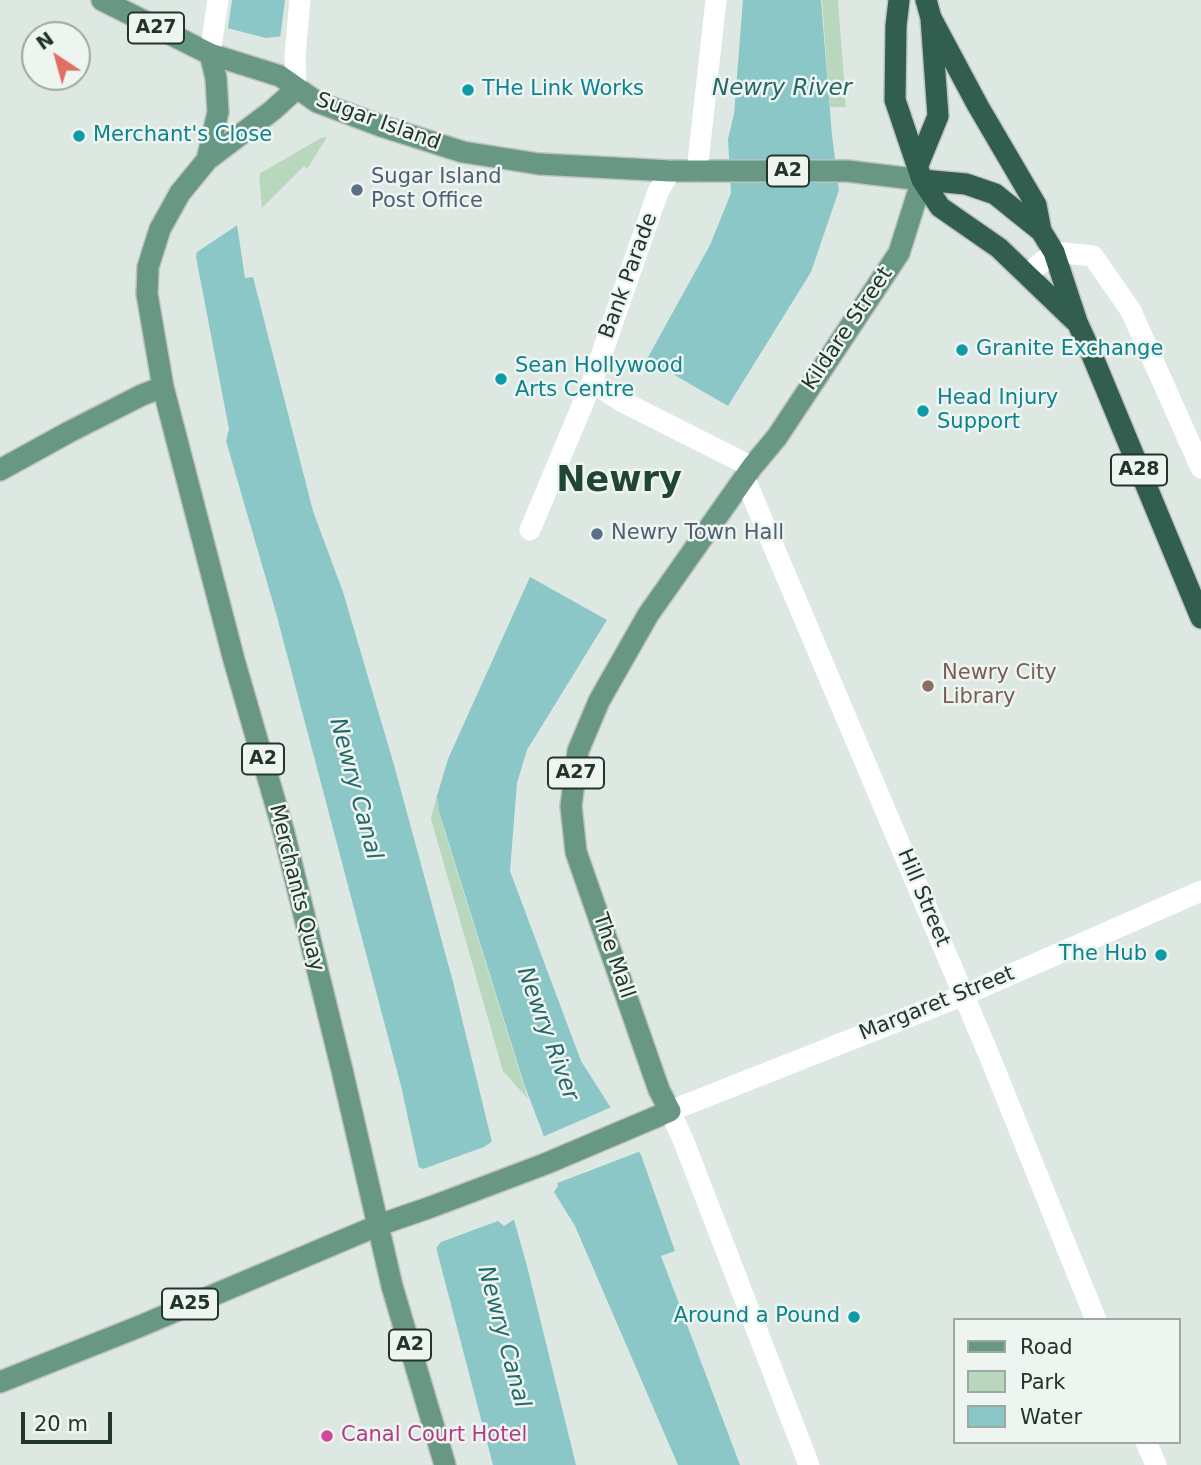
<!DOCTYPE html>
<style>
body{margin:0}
#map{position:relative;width:1201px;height:1465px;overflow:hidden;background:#dee8e2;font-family:"DejaVu Sans",sans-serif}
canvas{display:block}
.legend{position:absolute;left:953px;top:1318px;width:228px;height:126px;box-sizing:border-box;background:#eef5f0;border:2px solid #9ca8a2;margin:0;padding:9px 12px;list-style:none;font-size:21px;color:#22352d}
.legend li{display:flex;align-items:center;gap:14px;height:35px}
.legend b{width:35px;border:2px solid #9ca8a2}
.north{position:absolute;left:21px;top:21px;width:70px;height:70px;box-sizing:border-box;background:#eef5f0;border:2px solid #9ca8a2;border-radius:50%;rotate:324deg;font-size:19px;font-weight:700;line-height:28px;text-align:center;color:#22352d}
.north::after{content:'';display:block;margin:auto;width:24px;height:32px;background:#e06f64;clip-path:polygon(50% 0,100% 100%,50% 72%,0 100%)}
.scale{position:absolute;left:21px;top:1412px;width:91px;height:32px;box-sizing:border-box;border:4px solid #22352d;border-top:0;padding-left:9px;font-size:21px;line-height:24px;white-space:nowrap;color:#22352d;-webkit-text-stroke:5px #eef5f0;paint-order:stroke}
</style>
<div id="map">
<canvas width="1201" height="1465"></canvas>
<ul class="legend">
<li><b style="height:9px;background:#689884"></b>Road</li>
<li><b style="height:19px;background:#b9d7bd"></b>Park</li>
<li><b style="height:19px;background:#8cc7c7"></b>Water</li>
</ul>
<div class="north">N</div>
<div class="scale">20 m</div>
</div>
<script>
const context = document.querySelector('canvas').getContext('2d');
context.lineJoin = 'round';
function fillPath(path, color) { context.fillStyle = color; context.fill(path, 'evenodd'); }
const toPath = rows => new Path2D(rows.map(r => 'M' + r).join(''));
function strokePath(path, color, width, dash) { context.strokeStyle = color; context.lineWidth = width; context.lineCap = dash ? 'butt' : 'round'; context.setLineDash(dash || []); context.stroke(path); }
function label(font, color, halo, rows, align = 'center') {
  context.font = font + ' "DejaVu Sans",sans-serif'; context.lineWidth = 5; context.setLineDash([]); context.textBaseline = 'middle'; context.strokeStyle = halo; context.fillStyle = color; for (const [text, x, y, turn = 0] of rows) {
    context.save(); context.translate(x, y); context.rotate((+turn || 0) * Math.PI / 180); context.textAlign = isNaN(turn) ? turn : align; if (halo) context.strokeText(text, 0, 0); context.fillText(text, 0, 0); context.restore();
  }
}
fillPath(toPath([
 [822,0,838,0,846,107,830,107],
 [327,137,307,169,304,166,262,208,259,174,321,138],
 [437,794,439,812,444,830,528,1099,503,1071,431,819]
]), '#b9d7bd');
fillPath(toPath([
 [232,0,285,0,280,39,249,211,237,225,245,278,253,277,313,511,343,592,394,765,453,982,492,1142,527,1266,576,1465,493,1465,438,1255,401,1086,276,613,226,441,229,429,196,257],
 [743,0,821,0,832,135,839,190,811,272,728,406,647,359,710,245,731,193,728,139,734,114],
 [530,577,607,620,527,750,517,783,510,871,581,1061,641,1155,675,1251,661,1256,740,1465,678,1465,575,1226,554,1192,558,1186,542,1131,524,1084,439,812,437,796,448,759]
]), '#8cc7c7');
fillPath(toPath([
 [227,28,266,38,284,36,253,212,248,218,194,254,224,38],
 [614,1106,637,1143,641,1151,555,1184,540,1138],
 [494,1140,518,1217,504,1226,498,1221,441,1242,433,1252,414,1165,423,1169,484,1147]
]), '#dee8e2');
const major = toPath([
 [296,89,273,110,207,160,180,193,160,229,148,267,147,294,163,387,234,660,284,833,342,1070,392,1286,445,1465],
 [207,160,218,112,216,78,210,54],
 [0,470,69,432,142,395,163,387],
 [0,1382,138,1327,379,1225,431,1207,545,1164,670,1111,659,1090,576,852,571,806,578,751,599,701,648,615,752,467,777,437,899,253,922,180,847,171,670,171,539,164,463,152,381,126,317,102,280,76,210,54,102,0]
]);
const highway = toPath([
 [899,0,896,26,895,100,922,180,940,207,999,248,1075,321],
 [931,18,978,106,1036,205,1041,231],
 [918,165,938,116,931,18,926,0],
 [922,180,966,184,995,194,1041,231,1054,252,1077,322,1092,355,1201,618]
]);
strokePath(major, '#bdc2c0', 24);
strokePath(highway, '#bdc2c0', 24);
strokePath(toPath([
 [210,54,218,0],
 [296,89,295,56,300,0],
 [670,171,658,192,592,382,621,401,752,467],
 [697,171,716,0],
 [1027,275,1054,252,1093,256,1131,311,1201,468],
 [745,479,989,1055,1096,1320],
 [530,530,592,382],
 [1146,1442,1156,1465],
 [809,1465,684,1142,670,1111,964,995,1201,891]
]), '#fff', 21);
strokePath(major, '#689884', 21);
strokePath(highway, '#315e4e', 21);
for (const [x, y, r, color] of [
 [468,90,7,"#0f9aa8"],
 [79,136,7,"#0f9aa8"],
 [357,190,7,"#5c6f8a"],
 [962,350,7,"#0f9aa8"],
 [501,379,7,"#0f9aa8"],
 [923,411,7,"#0f9aa8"],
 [597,534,7,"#5c6f8a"],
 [928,686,7,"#8d6e63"],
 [1161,955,7,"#0f9aa8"],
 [854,1317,7,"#0f9aa8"],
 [327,1436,7,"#d1479c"]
]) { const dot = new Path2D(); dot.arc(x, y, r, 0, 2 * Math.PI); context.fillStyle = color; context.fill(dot); strokePath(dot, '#eef5f0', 2.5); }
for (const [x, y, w] of [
 [156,28,56],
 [788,171,42],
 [1139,470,56],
 [263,759,42],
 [576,773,56],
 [190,1304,56],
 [410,1345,42]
]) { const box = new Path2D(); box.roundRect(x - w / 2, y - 15.5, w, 31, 5); context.fillStyle = '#eef5f0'; context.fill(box); strokePath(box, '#22352d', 2); }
label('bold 19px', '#22352d', null, [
 ["A27",156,28],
 ["A2",788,171],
 ["A28",1139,470],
 ["A2",263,759],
 ["A27",576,773],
 ["A25",190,1304],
 ["A2",410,1345]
]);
label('21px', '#0d838f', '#eef5f0', [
 ["THe Link Works",482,90],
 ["Merchant's Close",93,136],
 ["Granite Exchange",976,350],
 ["Sean Hollywood",515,367],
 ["Arts Centre",515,391],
 ["Head Injury",937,399],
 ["Support",937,423],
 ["The Hub",1147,955,"right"],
 ["Around a Pound",840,1317,"right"]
], 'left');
label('21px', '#22352d', '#eef5f0', [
 ["Sugar Island",378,122,20],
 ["Bank Parade",629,276,-70],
 ["Kildare Street",848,329,-56],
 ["Merchants Quay",296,888,76],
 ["Hill Street",923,898,67],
 ["The Mall",613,956,71],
 ["Margaret Street",937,1004,-22]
]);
label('21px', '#4e5e75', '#eef5f0', [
 ["Sugar Island",371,178],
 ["Post Office",371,202],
 ["Newry Town Hall",611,534]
], 'left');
label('21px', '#785e54', '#eef5f0', [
 ["Newry City",942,674],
 ["Library",942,698]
], 'left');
label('21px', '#b23c85', '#eef5f0', [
 ["Canal Court Hotel",341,1436]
], 'left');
label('italic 23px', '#246869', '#eef5f0', [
 ["Newry River",782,89],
 ["Newry Canal",355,789,75],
 ["Newry River",547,1034,70],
 ["Newry Canal",503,1337,75]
]);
label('bold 35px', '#204536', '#eef5f0', [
 ["Newry",619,482]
]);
</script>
